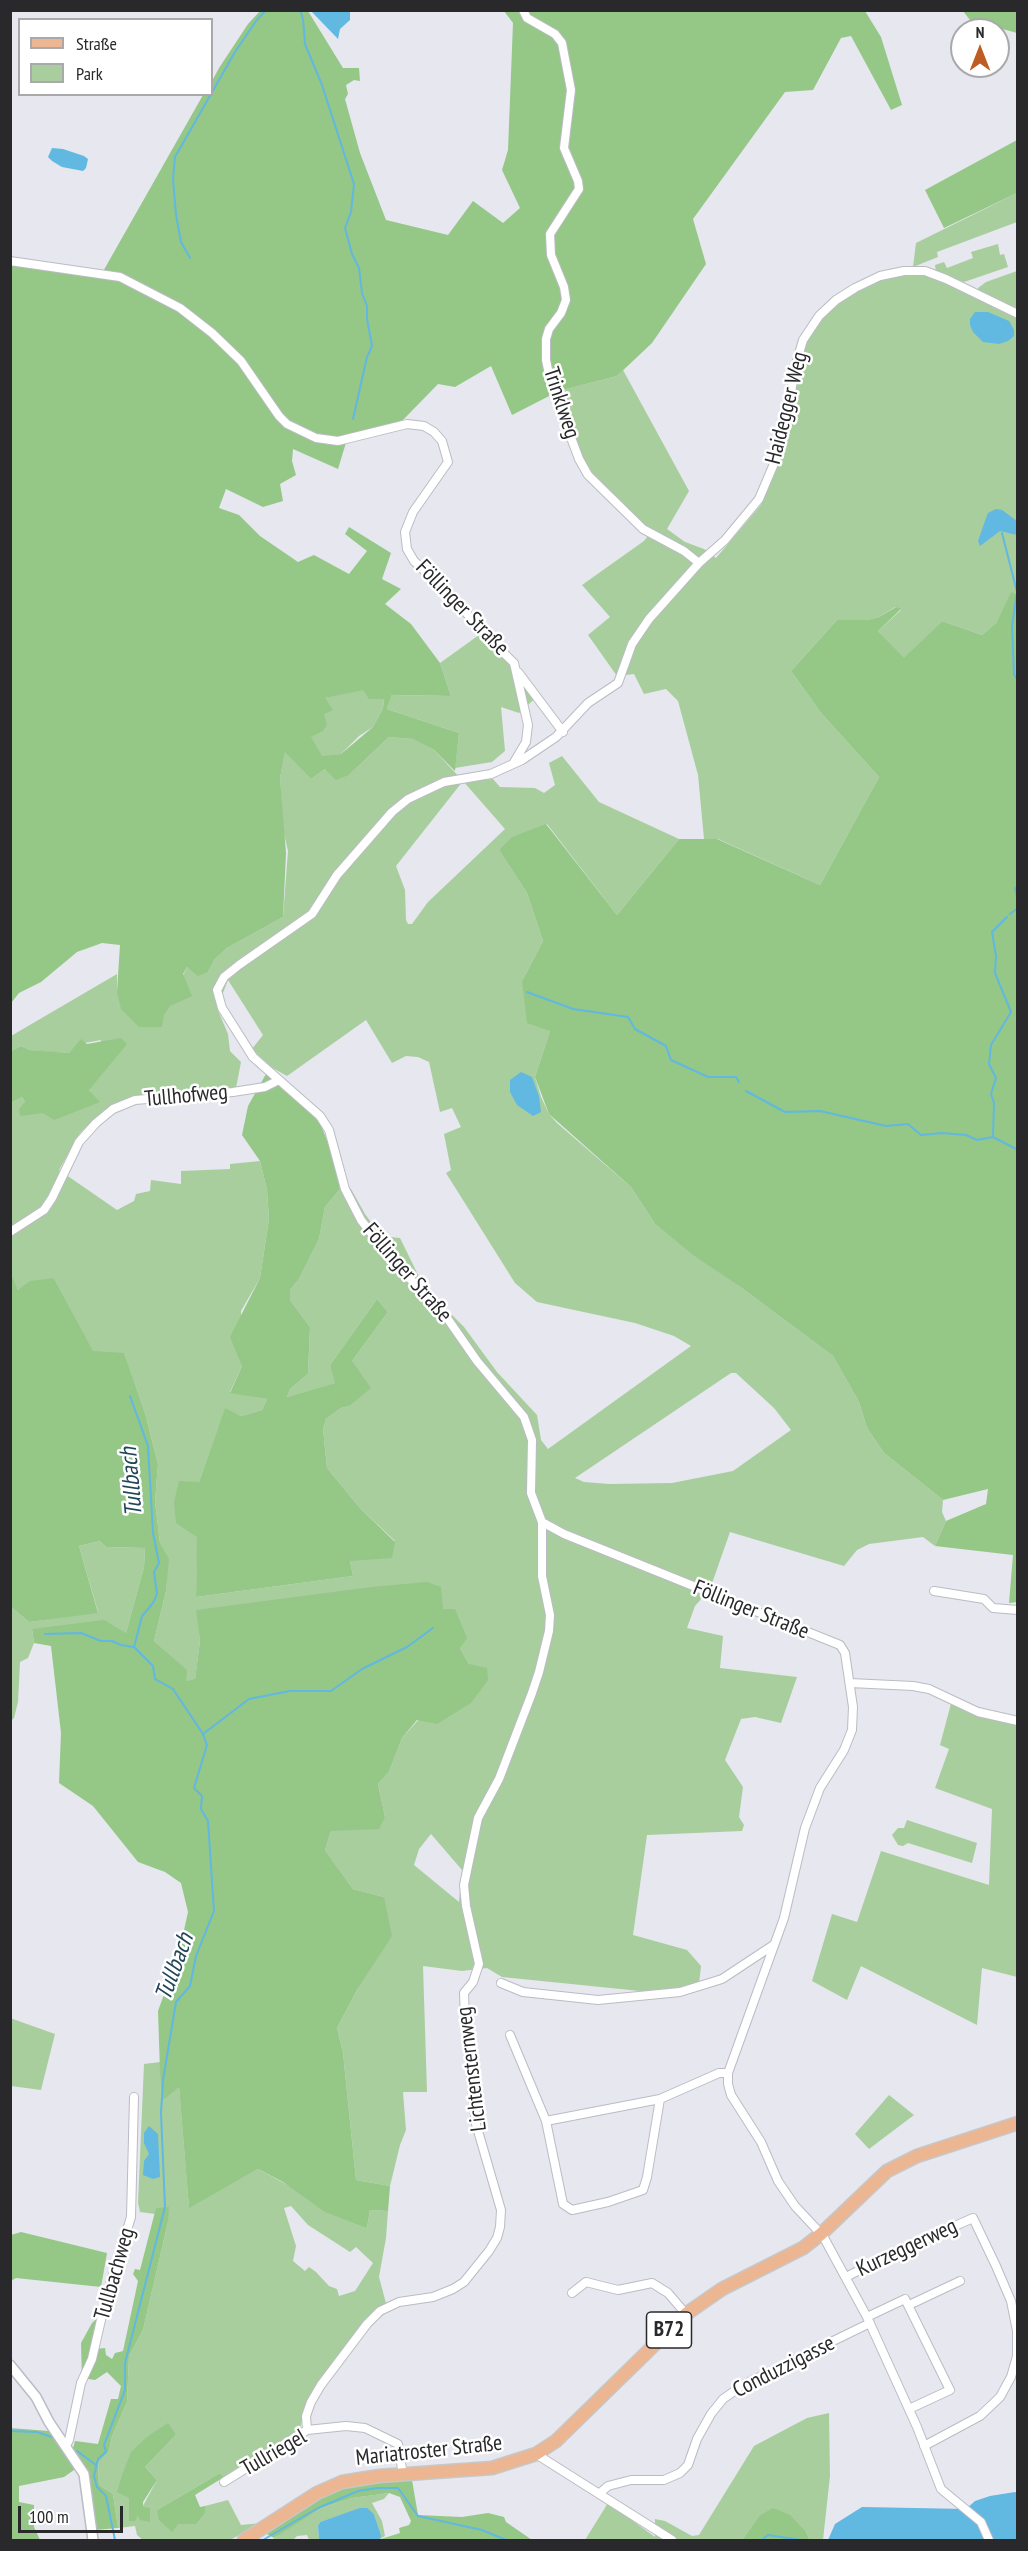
<!DOCTYPE html>
<meta charset="utf-8">
<style>
body{margin:0}
#map{position:relative;width:1028px;height:2551px;overflow:hidden;background:#e6e7ef;font-family:"PT Sans Narrow",sans-serif}
canvas{display:block}
.frame{position:absolute;inset:0;border:12px solid #29292c;pointer-events:none}
.legend{position:absolute;left:18px;top:18px;width:195px;height:78px;box-sizing:border-box;background:#fff;border:2px solid #a9a9ab;margin:0;padding:8px 10px;list-style:none;font-size:18px;color:#29292c}
.legend li{display:flex;align-items:center;gap:12px;height:30px}
.legend b{width:30px;border:2px solid #a9a9ab}
.north{position:absolute;left:950px;top:18px;width:60px;height:60px;box-sizing:border-box;background:#fff;border:2px solid #a9a9ab;border-radius:50%;rotate:0deg;font-size:16px;font-weight:700;line-height:24px;text-align:center;color:#29292c}
.north::after{content:'';display:block;margin:auto;width:21px;height:27px;background:#bf5c23;clip-path:polygon(50% 0,100% 100%,50% 72%,0 100%)}
.scale{position:absolute;left:18px;top:2506px;width:105px;height:27px;box-sizing:border-box;border:3px solid #29292c;border-top:0;padding-left:8px;font-size:18px;line-height:21px;white-space:nowrap;color:#29292c;-webkit-text-stroke:4px #fff;paint-order:stroke}
</style>
<div id="map">
<canvas width="1028" height="2551"></canvas>
<div class="frame"></div>
<ul class="legend">
<li><b style="height:8px;background:#ebb691"></b>Straße</li>
<li><b style="height:16px;background:#a8ce9e"></b>Park</li>
</ul>
<div class="north">N</div>
<div class="scale">100 m</div>
</div>
<script>
const context = document.querySelector('canvas').getContext('2d');
context.lineJoin = 'round';
function fillPath(path, color) { context.fillStyle = color; context.fill(path, 'evenodd'); }
const toPath = rows => new Path2D(rows.map(r => 'M' + r).join(''));
function strokePath(path, color, width, dash) { context.strokeStyle = color; context.lineWidth = width; context.lineCap = dash ? 'butt' : 'round'; context.setLineDash(dash || []); context.stroke(path); }
function label(font, color, halo, rows, align = 'center') {
  context.font = font + ' "PT Sans Narrow",sans-serif'; context.lineWidth = 5; context.setLineDash([]); context.textBaseline = 'middle'; context.strokeStyle = halo; context.fillStyle = color; for (const [text, x, y, turn = 0] of rows) {
    context.save(); context.translate(x, y); context.rotate((+turn || 0) * Math.PI / 180); context.textAlign = isNaN(turn) ? turn : align; if (halo) context.strokeText(text, 0, 0); context.fillText(text, 0, 0); context.restore();
  }
}
fillPath(toPath([
 [1017,193,1017,222,937,252,938,257,913,267,916,243],
 [998,244,1000,255,1004,254,1008,267,964,282,936,273,935,265,944,262,947,268,973,258,971,252],
 [925,271,1017,314,1017,595,1011,593,996,623,982,635,942,621,904,659,878,631,901,610,895,607,879,617,867,620,837,620,791,671,821,713,879,777,820,885,718,839,704,839,698,775,678,701,666,689,644,694,634,674,617,676,588,635,610,617,582,585,644,541,652,531,591,476,559,419,551,396,559,391,617,376,623,370,689,491,667,529,685,542,704,549,716,558,761,505,780,452,799,351,826,309,880,276],
 [1017,271,1017,311,979,292,978,288,986,282],
 [486,630,516,663,539,695,519,713,501,707,505,751,492,762,455,768,459,733,387,709,390,695,451,696,440,663],
 [363,689,384,699,383,708,373,727,359,736,341,754,322,757,310,737,322,732,324,698],
 [389,737,414,739,434,750,463,781,493,779,500,787,535,788,544,793,555,785,549,763,562,756,599,802,679,839,617,915,547,824,499,850,527,893,543,941,522,981,550,1031,535,1077,541,1097,549,1114,557,1123,631,1187,655,1224,694,1255,743,1289,833,1356,859,1402,867,1428,884,1453,943,1500,942,1512,946,1521,935,1546,923,1537,869,1544,857,1550,844,1566,730,1532,710,1589,695,1606,687,1628,723,1636,720,1668,797,1677,781,1723,755,1717,741,1719,725,1760,743,1787,739,1817,744,1825,742,1831,647,1835,633,1935,687,1950,701,1966,699,1984,650,1992,502,1977,487,1968,462,1971,423,1966,427,2092,403,2092,406,2130,400,2145,390,2186,356,2180,343,2053,337,2028,358,1988,384,1897,353,1889,325,1850,331,1831,385,1817,378,1784,389,1772,402,1738,469,1664,460,1648,197,1610,200,1641,195,1680,186,1681,186,1670,154,1641,166,1591,168,1559,160,1543,155,1502,158,1464,145,1413,124,1354,93,1352,54,1278,18,1290,10,1274,11,1103,22,1097,25,1102,99,1102,89,1090,101,1040,79,1044,69,1053,49,1052,30,1050,21,1046,11,1051,11,1036,117,974,117,992,164,1015,187,967,194,971,208,972,215,959,227,948,283,917,288,851,283,829,280,778,285,751,311,779,325,769,349,775],
 [463,781,505,829,428,902,412,924,408,924,406,920,405,890,396,866],
 [228,980,263,1035,252,1049,271,1067,287,1076,366,1020,392,1063,406,1056,418,1057,429,1062,440,1112,452,1108,461,1127,444,1134,451,1170,446,1173,515,1283,537,1302,635,1323,674,1336,691,1346,548,1449,541,1440,537,1415,497,1372,464,1327,424,1287,400,1238,381,1236,365,1214,351,1189,340,1189,325,1207,319,1239,299,1279,290,1290,290,1300,310,1327,308,1374,290,1389,287,1397,336,1383,330,1365,377,1299,388,1312,352,1361,349,1406,341,1408,326,1419,323,1429,327,1468,360,1508,395,1541,350,1561,353,1576,196,1597,199,1482,225,1409,241,1416,262,1410,267,1399,230,1392,242,1366,241,1311,260,1278,269,1219,267,1190,260,1161,230,1164,230,1169,181,1171,181,1184,151,1180,150,1191,136,1194,134,1201,117,1210,59,1170,80,1133,99,1115,126,1100,151,1093,236,1088,241,1062,230,1051,228,1034,217,1008],
 [731,1373,736,1373,774,1408,791,1430,733,1471,672,1483,609,1484,584,1482,575,1478],
 [431,1834,462,1870,459,1902,414,1865,419,1849],
 [100,1541,106,1547,145,1548,144,1567,126,1633,32,1629,34,1643,28,1658,20,1662,18,1702,14,1718,11,1721,11,1607,29,1622,98,1612,79,1546],
 [953,1696,983,1709,1017,1717,1017,1977,982,1968,977,2025,861,1966,847,2000,812,1981,832,1914,857,1922,881,1851,989,1885,992,1809,935,1788,949,1749,940,1745],
 [907,1820,977,1843,972,1863,908,1843,903,1846,898,1845,892,1835,898,1828,904,1828],
 [10,2018,55,2034,41,2090,11,2086],
 [160,2062,161,2102,179,2086,189,2207,258,2169,367,2228,370,2210,388,2211,386,2238,379,2277,388,2311,368,2328,330,2376,321,2378,306,2406,299,2432,224,2477,220,2473,157,2510,178,2524,205,2513,205,2506,228,2500,241,2525,262,2523,230,2540,143,2540,137,2535,135,2526,118,2528,113,2494,99,2485,98,2461,109,2451,112,2436,127,2402,129,2356,143,2330,168,2222,156,2208,155,2214,140,2212,138,2203,144,2064],
 [291,2206,308,2225,350,2252,356,2247,373,2263,355,2291,339,2296,337,2289,329,2286,316,2272,309,2267,305,2271,293,2261,296,2246,284,2208],
 [176,2435,145,2467,157,2480,138,2515,129,2521,129,2498,148,2436],
 [889,2095,914,2115,869,2149,855,2134],
 [829,2413,830,2476,823,2540,810,2540,806,2532,759,2516,742,2540,585,2540,608,2503,655,2537,655,2519,665,2521,692,2536,699,2535,754,2446,807,2418],
 [389,2493,384,2499,372,2503,382,2521,385,2536,378,2540,381,2535,374,2514,363,2508,320,2522,318,2526,319,2540,309,2540,307,2535,297,2536,293,2540,272,2540,283,2531,321,2508,352,2498]
]), '#a8ce9e');
fillPath(toPath([
 [260,11,308,11,343,68,359,68,360,81,354,80,346,85,348,94,345,99,360,153,386,220,448,235,473,201,503,223,520,208,502,170,508,150,513,23,504,11,865,11,881,37,902,105,891,110,851,36,841,38,813,90,785,92,693,219,706,264,652,343,617,376,559,391,512,415,491,366,455,387,438,384,402,421,348,436,338,469,293,449,292,461,296,475,280,484,283,501,263,507,226,489,219,508,239,515,260,536,298,562,314,555,349,574,367,551,345,534,349,527,391,553,382,579,401,589,385,604,411,624,440,663,451,696,391,695,387,709,459,733,455,771,434,750,413,739,389,737,349,775,336,780,325,769,311,779,285,752,280,778,286,853,283,917,227,948,215,959,208,972,198,976,187,967,183,974,192,996,170,1006,164,1015,162,1027,139,1027,121,1009,117,992,120,945,102,943,77,952,41,982,19,993,11,1003,11,265,101,275,203,95,212,94,212,81,219,68,248,24],
 [363,690,369,699,384,699,383,708,373,727,341,754,322,756,311,737,322,732,327,725,324,714,333,710,325,698],
 [963,11,1017,11,1017,33,970,20],
 [1017,140,1017,193,944,228,925,190],
 [1011,592,1018,595,1018,1602,1009,1603,1013,1555,935,1546,946,1521,986,1504,988,1489,943,1500,884,1453,867,1428,859,1402,833,1356,743,1289,693,1255,655,1224,631,1187,549,1114,535,1077,550,1031,527,1023,522,981,543,941,527,893,499,850,512,837,546,824,617,915,679,839,717,839,820,885,879,777,821,713,791,671,837,620,867,620,879,617,896,607,901,609,878,631,904,658,942,621,982,635,996,623],
 [121,1038,127,1044,89,1090,100,1102,54,1120,43,1113,20,1116,19,1109,25,1102,22,1097,11,1103,11,1051,21,1046,30,1050,69,1053,81,1039,87,1044],
 [266,1074,286,1087,320,1123,332,1153,340,1189,325,1207,319,1239,299,1279,290,1290,290,1300,310,1327,308,1374,290,1389,287,1397,335,1383,330,1365,377,1299,388,1312,352,1361,371,1388,349,1406,341,1408,326,1419,323,1429,327,1468,360,1508,395,1542,392,1558,350,1561,353,1576,196,1597,197,1537,176,1523,174,1502,179,1481,199,1482,225,1408,241,1416,262,1410,267,1399,230,1393,242,1366,230,1337,260,1278,269,1219,267,1190,260,1161,242,1135,248,1106],
 [11,1274,18,1290,30,1281,54,1278,93,1351,124,1353,145,1413,158,1464,155,1502,160,1543,169,1559,166,1591,154,1641,187,1670,186,1681,195,1679,200,1641,196,1610,371,1587,427,1582,441,1587,443,1609,455,1609,467,1638,460,1648,469,1664,487,1668,488,1680,471,1703,437,1724,417,1720,402,1738,389,1772,378,1784,385,1817,379,1829,331,1831,325,1850,353,1889,384,1897,392,1936,358,1988,337,2028,343,2053,356,2180,390,2186,388,2211,370,2210,367,2228,325,2212,283,2182,258,2169,189,2208,179,2087,161,2102,158,2011,179,1953,188,1912,181,1883,165,1872,138,1862,93,1806,59,1783,61,1733,51,1646,34,1643,32,1629,104,1620,126,1633,144,1567,145,1548,106,1547,100,1541,79,1546,98,1613,29,1622,11,1607],
 [169,2207,168,2222,143,2330,129,2356,127,2402,112,2436,109,2451,98,2462,99,2485,113,2494,118,2528,95,2530,88,2471,73,2448,75,2441,98,2444,111,2399,118,2399,121,2386,107,2372,95,2380,82,2378,81,2343,92,2323,108,2308,96,2349,105,2348,106,2355,112,2359,115,2353,123,2351,138,2281,133,2274,135,2269,140,2270,156,2208],
 [21,2232,107,2253,101,2287,16,2278,11,2281,11,2235],
 [168,2423,176,2435,145,2467,157,2480,143,2502,143,2507,150,2508,150,2522,140,2520,138,2515,135,2521,129,2521,129,2498,117,2492,122,2475,131,2452,148,2436],
 [10,2428,49,2431,69,2457,74,2470,64,2477,19,2486,19,2502,34,2505,34,2527,40,2540,11,2540],
 [220,2473,224,2477,195,2495,200,2507,205,2506,205,2513,196,2524,178,2524,172,2532,159,2520,157,2510],
 [412,2480,418,2515,462,2517,488,2513,504,2517,506,2522,532,2540,378,2540,400,2533,399,2528,409,2525,411,2521,400,2497,389,2493,352,2498,321,2508,274,2538,265,2533,330,2492,370,2482],
 [773,2508,790,2515,806,2532,810,2540,742,2540,759,2516]
]), '#95c787');
fillPath(toPath([
 [311,11,350,11,350,20,340,29,338,39],
 [52,148,63,149,84,156,88,159,86,168,83,171,62,167,52,161,48,157],
 [975,312,988,312,1009,321,1014,330,1014,336,1008,341,999,344,983,342,973,332,970,325,970,319],
 [996,509,1002,510,1017,521,1017,535,1000,531,980,546,978,541,986,518,988,513],
 [521,1072,532,1077,539,1096,541,1112,533,1116,517,1105,510,1092,510,1080],
 [149,2126,158,2134,160,2177,153,2179,143,2175,144,2161,149,2154,144,2143,144,2133],
 [1015,2492,1017,2493,1017,2540,828,2540,835,2524,862,2507,966,2509,975,2501,990,2496],
 [360,2508,367,2508,374,2514,381,2535,380,2540,319,2540,318,2526,320,2522]
]), '#61b8e1');
strokePath(toPath([
 [300,10,303,19,305,44,322,85,354,184,351,212,345,228,352,254,359,268,362,293,367,306,367,319,372,346,367,357,353,419],
 [190,258,181,242,176,215,173,179,175,157,235,52,256,21,266,10],
 [1002,533,1017,592,1012,626,1014,675,1018,680],
 [1018,887,1015,888,1018,900],
 [1010,914,1018,908],
 [527,992,573,1009,628,1017,635,1029,666,1046,671,1060,708,1077,736,1077,739,1082],
 [746,1091,785,1112,820,1111,886,1126,908,1124,921,1135,942,1133,966,1135,977,1140,993,1137,1018,1150],
 [993,1137,994,1103,991,1094,996,1078,989,1064,991,1045,1011,1012,995,973,996,956,992,932,1007,917],
 [45,1634,81,1633,101,1641,112,1641,121,1645,134,1647],
 [203,1734,249,1699,290,1691,331,1691,362,1669,407,1647,433,1628],
 [10,2431,37,2432,52,2437],
 [77,2451,96,2465],
 [115,2540,106,2496,97,2487,94,2476,98,2459,106,2452,104,2445,125,2390,125,2363,165,2207,161,2113,163,2080,176,2002,190,1986,196,1956,214,1911,208,1821,201,1809,202,1796,194,1788,207,1745,203,1734,173,1689,155,1679,153,1666,134,1647,142,1616,153,1603,157,1594,154,1572,159,1563,153,1533,148,1446,130,1396],
 [263,2540,318,2508,358,2491,377,2488,398,2488,418,2516,482,2530,506,2540],
 [762,2540,768,2535,800,2540]
]), '#61b8e1', 2);
const minor = toPath([
 [523,10,527,18,555,34,562,43,571,90,564,148,578,181,579,189,550,234,551,255,564,287,566,300,561,313,549,329,546,339,546,360,551,384,579,459,588,475,643,529,684,551,699,563],
 [10,261,120,277,180,308,212,333,241,361,279,416,287,424,316,438,338,441,407,424,424,426,434,432,442,441,448,462,413,512,405,532,407,549,414,561,456,600,481,631,514,663,528,725,526,742,513,764],
 [518,672,563,732],
 [10,1232,44,1210,52,1198,79,1142,96,1123,113,1109,135,1100,233,1092,265,1087,279,1080],
 [934,1591,984,1599,993,1608,1018,1610],
 [850,1683,913,1686,929,1689,978,1712,1018,1721],
 [501,1983,523,1992,598,2000,680,1992,722,1979,772,1946],
 [510,2035,546,2121,563,2204,572,2210,608,2202,643,2190,647,2177,660,2099,719,2073,728,2073],
 [546,2121,660,2099],
 [846,2277,883,2258,973,2218,996,2266,1011,2301,1017,2331,1017,2356,1011,2377,1000,2397,980,2416,924,2446],
 [572,2293,586,2282,618,2290,652,2283,668,2293,686,2314],
 [909,2305,960,2281],
 [867,2317,905,2299,947,2384,950,2390,909,2409],
 [307,2430,306,2416,311,2402,321,2385,367,2324,380,2311,399,2302,433,2297,453,2289,464,2282,489,2251,497,2238,500,2227,501,2210,476,2124,465,2019,464,1993,473,1982,479,1964,466,1906,464,1885,478,1818,499,1779,532,1693,539,1672,549,1631,550,1615,542,1576,542,1522],
 [66,2446,69,2440,81,2383,92,2359,107,2294,131,2217,134,2097],
 [536,2454,672,2540],
 [224,2482,307,2430,346,2426,365,2428,398,2444,403,2475],
 [600,2493,608,2486,631,2480,664,2480,680,2473,688,2465,697,2439,711,2414,723,2399,743,2385,870,2323],
 [989,2540,981,2522,941,2489,917,2427,867,2317,823,2236,795,2206,778,2181,761,2142,731,2095,728,2084,728,2073,784,1918,805,1828,820,1788,844,1750,852,1730,853,1707,845,1653,840,1645,564,1534,542,1522,531,1493,532,1440,524,1417,477,1361,445,1315,392,1260,361,1220,345,1189,329,1130,320,1116,253,1057,222,1008,217,990,224,977,239,965,312,914,337,875,392,812,408,799,444,782,491,774,522,760,556,737,588,703,618,683,632,644,649,619,699,563,725,540,759,499,781,447,796,364,803,340,819,316,836,300,855,288,880,276,904,271,925,271,946,279,1018,314]
]);
const tertiary = toPath([
 [10,2365,36,2397,49,2422,84,2474,93,2540]
]);
const primary = toPath([
 [244,2540,317,2493,342,2482,379,2476,492,2468,536,2454,556,2441,686,2314,722,2289,803,2248,821,2234,887,2171,917,2156,1018,2123]
]);
strokePath(minor, '#bbbbc4', 10);
strokePath(tertiary, '#bbbbc4', 12);
strokePath(primary, '#c7c7c8', 15);
strokePath(minor, '#fff', 8);
strokePath(tertiary, '#fff', 9);
strokePath(primary, '#ebb691', 12);
for (const [x, y, w] of [
 [669,2330,45]
]) { const box = new Path2D(); box.roundRect(x - w / 2, y - 18, w, 36, 4.5); context.fillStyle = '#fff'; context.fill(box); strokePath(box, '#29292c', 1.5); }
label('bold 21px', '#29292c', null, [
 ["B72",669,2330]
]);
label('22px', '#29292c', '#fff', [
 ["Trinklweg",561,403,72],
 ["Haidegger Weg",787,408,-76],
 ["Föllinger Straße",462,608,46],
 ["Tullhofweg",186,1096,-5],
 ["Föllinger Straße",407,1273,49],
 ["Föllinger Straße",751,1610,22],
 ["Lichtensternweg",472,2069,-97],
 ["Kurzeggerweg",907,2248,-25],
 ["Tullbachweg",115,2274,-74],
 ["Conduzzigasse",784,2367,-27],
 ["Mariatroster Straße",429,2451,-6],
 ["Tullriegel",274,2453,-30]
]);
label('italic 24px', '#204658', '#fff', [
 ["Tullbach",132,1482,-95],
 ["Tullbach",175,1967,-70]
]);
</script>
